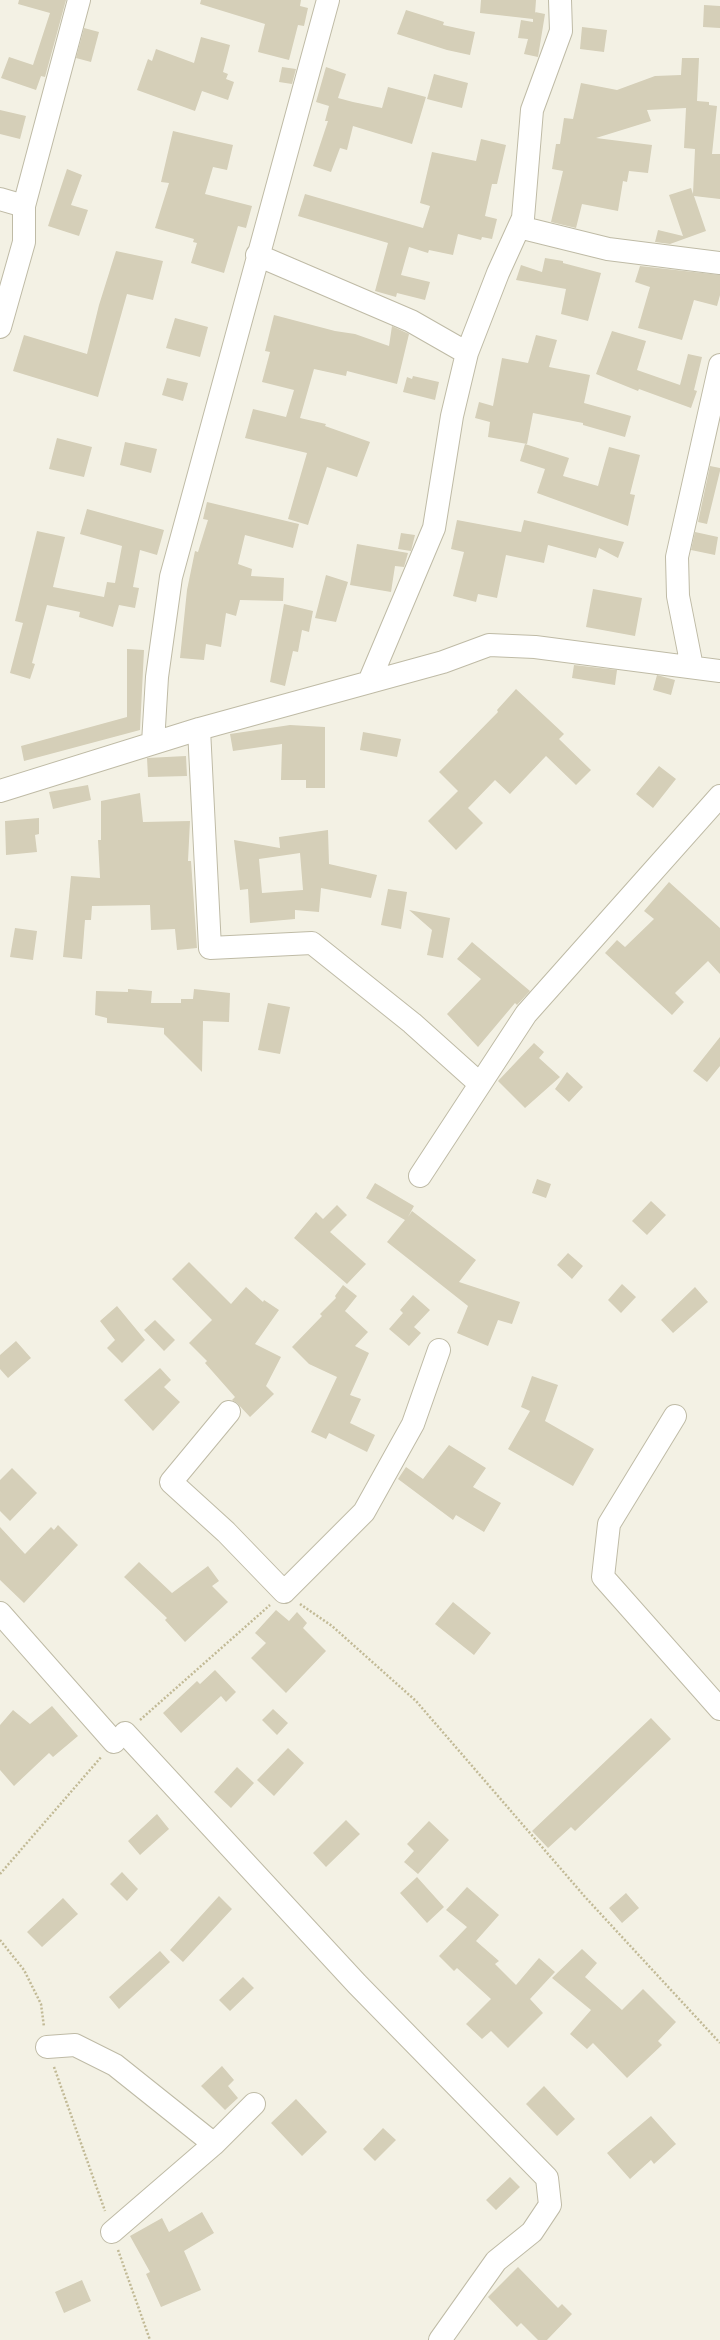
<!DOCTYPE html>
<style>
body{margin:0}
canvas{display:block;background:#f3f1e4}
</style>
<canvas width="720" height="2340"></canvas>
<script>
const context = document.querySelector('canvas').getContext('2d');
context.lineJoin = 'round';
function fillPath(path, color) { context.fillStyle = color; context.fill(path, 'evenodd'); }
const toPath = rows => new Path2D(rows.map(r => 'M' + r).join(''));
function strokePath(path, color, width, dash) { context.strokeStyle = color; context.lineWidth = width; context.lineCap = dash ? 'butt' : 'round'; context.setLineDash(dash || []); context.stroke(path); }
fillPath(toPath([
 [19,0,66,0,45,77,41,76,36,90,1,78,9,57,33,65,50,13,18,4],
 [201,0,301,0,300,6,308,8,304,26,298,25,289,60,258,52,265,24,200,4],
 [481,0,536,0,535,14,535,12,545,14,538,57,524,54,528,39,518,38,521,20,533,22,533,19,480,13],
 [704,5,720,6,720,28,703,27],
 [406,10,444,22,443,25,475,32,470,55,447,50,397,34],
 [582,27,607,30,604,52,580,49],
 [84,28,99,32,91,62,76,58],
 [201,37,230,45,223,72,228,74,226,79,234,82,228,100,202,91,195,111,137,90,148,59,152,61,156,49,194,63],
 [682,58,699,58,697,101,709,102,709,105,717,106,712,154,720,154,720,199,694,196,706,231,670,244,655,242,658,230,683,236,669,195,691,188,693,194,695,149,684,148,686,108,647,110,651,121,596,138,652,145,648,173,629,171,627,182,623,181,618,211,582,204,576,228,551,222,563,171,552,169,556,144,560,144,564,118,573,119,581,83,617,90,655,76,681,75],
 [282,67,296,69,292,84,279,82],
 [326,67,346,74,338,98,353,102,382,108,388,87,426,97,412,144,353,126,347,150,340,148,331,172,313,166,328,121,325,121,329,106,316,102],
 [434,74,468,83,462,108,427,99],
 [0,110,26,116,20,139,0,134],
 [173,131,233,145,227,170,213,167,205,194,252,206,246,228,238,226,224,273,191,263,197,243,193,242,194,239,155,228,169,183,161,182],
 [481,139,506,145,497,184,492,184,485,216,497,219,492,239,482,237,481,240,458,234,453,255,429,250,428,253,409,247,401,275,430,282,425,300,397,293,396,297,375,291,388,243,298,216,305,194,423,228,430,206,420,203,432,152,476,161],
 [67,169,82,175,71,205,88,210,79,236,48,226],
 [116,251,163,261,153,300,127,294,98,397,13,371,24,335,87,354,99,305],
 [545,258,563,261,563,263,601,273,588,321,561,314,566,289,516,280,521,265,542,272],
 [640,266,720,275,720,295,717,306,694,300,682,340,638,328,650,287,635,282],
 [274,315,335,331,355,334,389,346,392,326,409,334,397,384,347,371,346,376,314,369,300,418,326,424,325,426,370,442,357,477,327,467,308,525,288,519,307,453,245,438,253,409,286,417,294,390,262,382,270,352,265,351],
 [175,318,208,327,200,357,166,348],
 [612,331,646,341,637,370,680,385,688,354,702,357,694,390,697,391,691,408,639,389,638,391,596,374],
 [536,335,557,340,549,367,590,375,584,403,631,416,625,437,583,425,583,423,533,413,527,444,488,437,490,422,475,418,479,402,493,406,502,358,528,363],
 [413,376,439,382,435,400,403,392,407,377,412,379],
 [167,378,188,383,183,401,162,395],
 [57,438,92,447,84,477,49,469],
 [125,442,157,449,151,473,120,465],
 [525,444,569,458,563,476,598,486,609,447,640,455,630,494,635,495,628,526,537,493,545,469,520,461],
 [710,466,720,468,720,471,707,524,698,522],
 [207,502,299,524,293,548,245,535,238,564,252,569,251,576,284,578,283,601,240,600,236,616,226,613,221,647,206,644,204,660,180,658,187,590,195,551,198,552,208,520,203,519],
 [87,509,164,530,157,555,140,550,133,587,139,588,135,608,119,605,113,627,79,617,80,612,47,605,32,663,35,664,30,679,10,673,23,623,15,621,37,531,65,537,53,587,104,597,107,582,115,583,122,546,80,534],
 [457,520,521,532,524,520,624,542,618,558,599,548,596,558,548,545,544,563,506,555,497,598,478,594,476,602,453,596,464,552,451,549],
 [695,532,718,537,715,555,691,550],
 [401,533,415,535,411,551,398,549],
 [357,544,408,553,404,567,395,566,391,592,350,585],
 [326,575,348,582,336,622,315,618],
 [593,589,642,598,635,636,586,627],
 [284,604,313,611,309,632,302,630,298,652,293,651,285,686,270,682],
 [127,649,144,650,140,730,24,761,21,746,127,717],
 [574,665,617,670,615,685,572,678],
 [657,675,675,680,671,695,653,690],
 [516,689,564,734,559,739,591,770,576,785,546,756,510,794,495,780,468,808,483,823,456,850,428,821,458,791,439,772,498,712,497,710],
 [290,725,325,727,325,788,306,788,306,780,281,780,282,744,233,751,230,734],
 [363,732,401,739,397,757,360,750],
 [186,756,187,776,148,777,147,758],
 [659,766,676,779,653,808,636,794],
 [88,785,91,800,53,809,49,792],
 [140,793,143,822,190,821,188,861,191,861,197,948,177,950,175,929,151,930,150,905,92,906,91,920,85,920,82,959,63,957,71,876,100,878,98,840,101,840,101,801],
 [39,818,39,834,35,835,37,852,6,855,5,821],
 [328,830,329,864,377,875,371,898,321,888,319,912,295,910,295,919,250,923,248,889,240,890,234,840,280,848,279,837],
 [300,853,303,890,262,893,259,859],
 [669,882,720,928,720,974,708,961,675,993,684,1002,672,1015,605,953,617,940,625,947,654,919,644,911],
 [388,889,407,892,401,929,381,925],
 [409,910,450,918,443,958,427,955,432,930],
 [15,928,37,931,33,960,10,957],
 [472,942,530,991,517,1005,515,1003,478,1047,447,1014,481,979,457,959],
 [128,989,152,991,151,1003,181,1003,181,999,193,999,194,989,230,993,229,1022,203,1021,202,1072,164,1034,164,1028,107,1023,107,1018,95,1015,96,991,128,992],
 [268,1003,290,1007,280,1054,258,1050],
 [720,1037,720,1066,707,1082,693,1071],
 [534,1043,544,1052,539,1058,560,1077,525,1108,498,1081],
 [567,1072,583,1087,569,1102,555,1089],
 [537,1179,551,1184,546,1198,532,1193],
 [375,1183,414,1206,408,1217,412,1211,476,1260,459,1282,520,1302,512,1324,498,1320,488,1346,457,1333,468,1306,387,1242,405,1220,366,1198],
 [651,1201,666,1215,647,1235,632,1221],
 [337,1205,347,1215,330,1232,366,1264,347,1284,294,1238,316,1212,323,1219],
 [568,1253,583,1266,572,1279,557,1265],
 [189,1262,231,1304,246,1287,263,1302,264,1300,279,1310,255,1344,281,1357,266,1386,274,1394,250,1417,237,1403,232,1400,235,1397,205,1363,207,1361,189,1343,212,1320,172,1279],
 [622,1284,636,1297,621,1313,608,1300],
 [343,1285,357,1296,345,1311,368,1332,355,1346,369,1353,350,1395,361,1399,350,1423,375,1435,367,1452,329,1433,326,1439,311,1432,337,1377,309,1364,292,1347,322,1316,320,1314,336,1298,335,1296],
 [695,1287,708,1302,673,1333,661,1320],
 [413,1295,430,1310,414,1327,421,1333,409,1346,389,1329,403,1313,400,1310],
 [117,1306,145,1340,122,1363,107,1348,115,1340,100,1321],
 [155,1320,175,1340,164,1351,144,1330],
 [16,1341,31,1358,8,1378,0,1369,0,1355],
 [160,1368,171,1380,164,1387,180,1402,153,1431,124,1400],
 [532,1376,558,1385,545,1421,594,1449,573,1486,508,1449,530,1411,521,1407],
 [449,1445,486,1468,473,1487,501,1503,484,1532,456,1515,453,1520,398,1479,406,1467,423,1479],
 [12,1468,37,1493,10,1521,0,1511,0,1480],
 [58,1525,78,1545,24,1603,0,1580,0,1527,25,1554,51,1527,54,1530],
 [139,1562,172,1593,208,1566,219,1581,212,1586,228,1602,185,1642,165,1620,167,1618,124,1577],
 [453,1602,491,1633,474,1655,435,1624],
 [276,1610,289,1621,297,1612,307,1623,303,1628,326,1651,286,1693,251,1658,266,1643,255,1633],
 [215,1670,236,1692,226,1702,221,1696,181,1733,163,1713,197,1681,200,1684],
 [52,1706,78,1736,53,1757,49,1753,14,1786,0,1770,0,1725,13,1710,30,1724],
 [273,1709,288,1723,277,1735,262,1720],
 [651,1718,671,1739,575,1831,571,1827,548,1848,532,1831],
 [288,1748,304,1763,274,1796,257,1780],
 [237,1767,254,1783,231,1808,214,1792],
 [157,1814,169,1829,140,1855,128,1841],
 [346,1820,360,1834,326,1867,313,1853],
 [429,1821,449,1840,418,1874,404,1862,414,1851,407,1844],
 [122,1872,138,1889,127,1901,110,1884],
 [417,1877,444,1907,427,1923,400,1893],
 [467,1887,499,1915,476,1941,499,1961,495,1964,516,1985,539,1958,555,1972,530,1999,543,2013,508,2048,491,2031,482,2039,466,2024,491,1999,457,1968,454,1971,439,1956,467,1927,446,1910],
 [626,1893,639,1908,622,1923,609,1908],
 [219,1896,232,1909,183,1962,170,1950],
 [63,1898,78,1914,42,1947,27,1932],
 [582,1949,597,1963,585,1977,622,2010,643,1989,676,2022,658,2041,662,2045,627,2078,593,2043,587,2049,570,2034,591,2010,552,1978],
 [160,1951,170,1962,119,2009,109,1997],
 [243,1977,254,1988,230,2011,219,2000],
 [222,2066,234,2080,228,2086,238,2098,225,2110,201,2086],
 [544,2086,575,2119,557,2136,526,2104],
 [296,2099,327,2132,302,2156,271,2123],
 [651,2116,676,2144,654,2164,651,2160,630,2179,607,2153],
 [383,2128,396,2140,375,2161,363,2149],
 [510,2177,520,2187,496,2210,486,2200],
 [202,2212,214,2233,184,2251,201,2290,161,2307,146,2274,150,2272,130,2236,162,2218,169,2232],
 [518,2267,558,2308,562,2304,572,2314,547,2340,538,2340,521,2323,517,2327,488,2297],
 [82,2280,91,2301,64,2313,55,2292]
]), '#d5cfb8');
const minor = toPath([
 [0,199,24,206],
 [519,227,608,249,720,263],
 [257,255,411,321,467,353],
 [0,327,24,242,24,206,79,0],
 [692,667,678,596,677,557,720,365],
 [369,682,434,528,452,416,467,353,498,273,523,218,532,110,561,31,560,0],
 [199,729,210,948,312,943,412,1023,480,1084],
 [153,743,157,677,171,577,328,0],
 [0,791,199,729,443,662,489,645,535,647,720,671],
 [420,1176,526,1014,720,796],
 [229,1412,171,1482,226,1532,284,1592,364,1512,413,1424,439,1350],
 [675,1416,609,1524,603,1577,720,1709],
 [0,1613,114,1742],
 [125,1733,357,1984,547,2178,550,2205,532,2232,496,2261,440,2340],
 [47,2047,75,2045,115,2065,214,2144],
 [112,2232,214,2144,254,2104]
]);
strokePath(minor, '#bfbba6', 24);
strokePath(toPath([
 [300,1604,332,1626,416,1701,586,1898,720,2043],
 [140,1720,270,1605],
 [0,1874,102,1756],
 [0,1940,24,1970,41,2004,44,2027],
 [54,2067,105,2211],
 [118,2250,150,2340]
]), '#c2ba96', 2.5, [2, 2]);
strokePath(minor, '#fff', 22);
</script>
